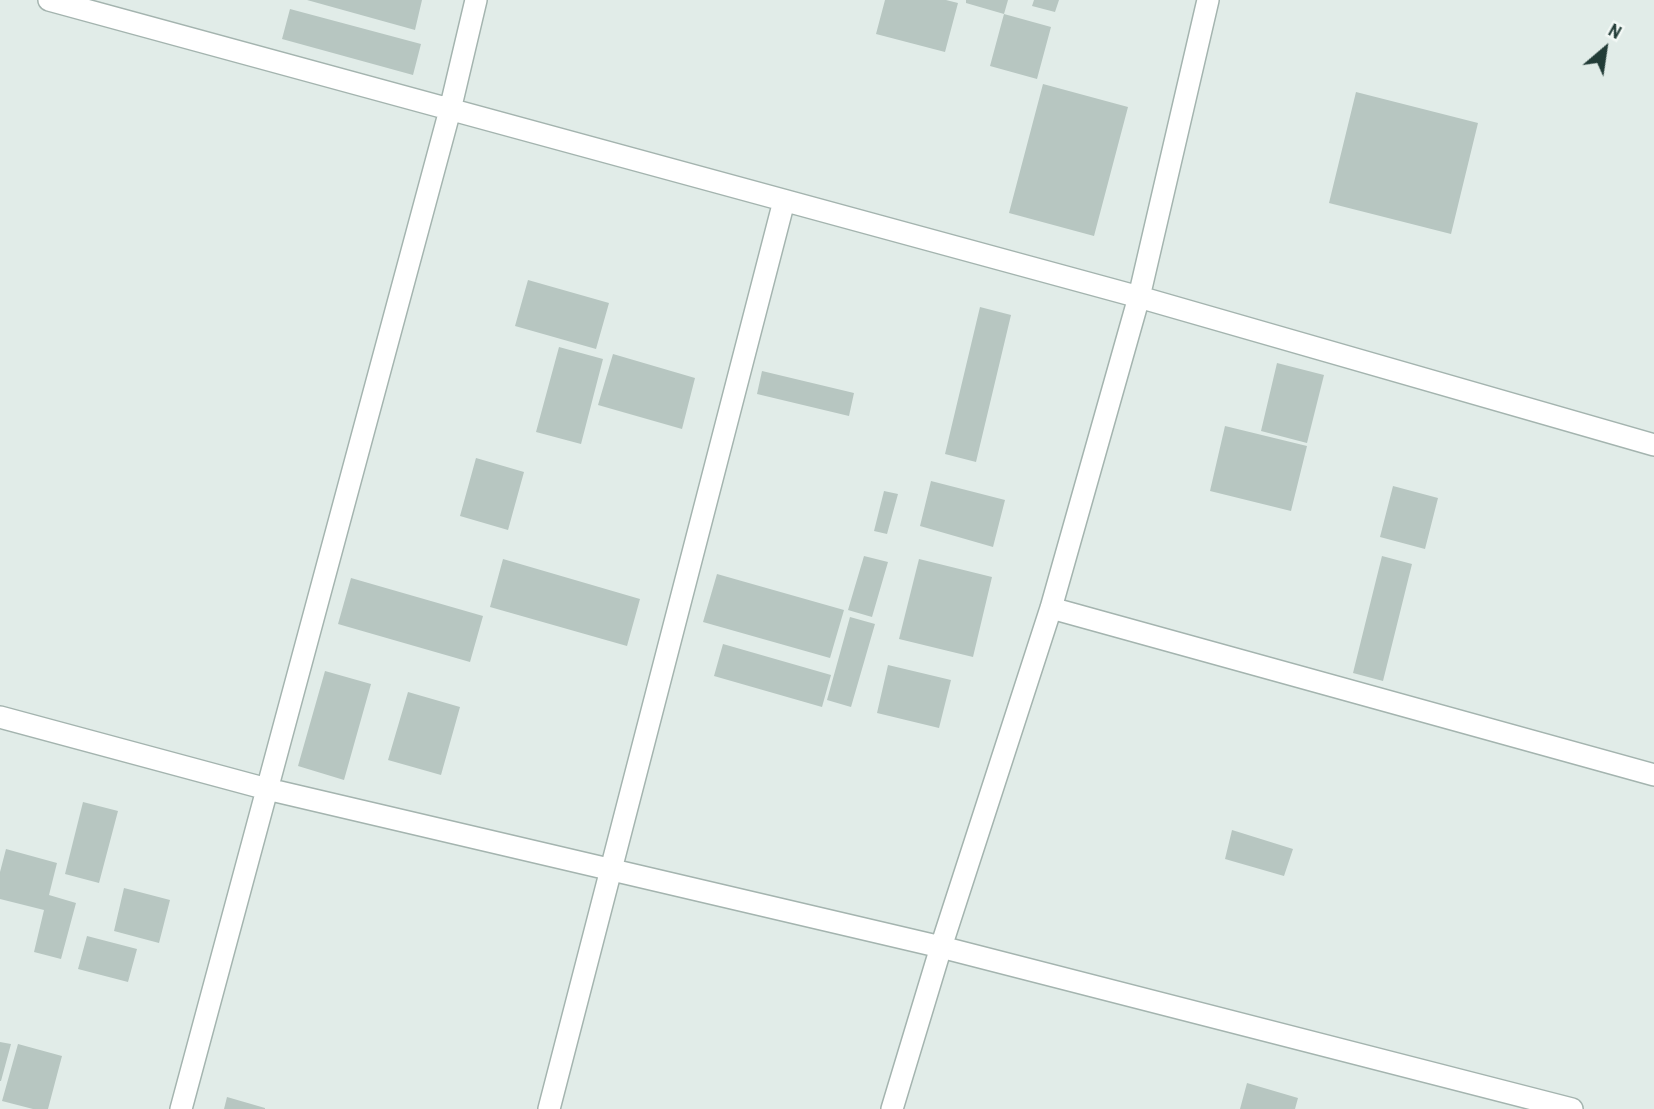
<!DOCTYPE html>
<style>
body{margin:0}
#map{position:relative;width:1654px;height:1109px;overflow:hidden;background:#e1ece8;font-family:"Archivo Narrow",sans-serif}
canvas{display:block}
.north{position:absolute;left:1570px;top:14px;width:70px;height:70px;-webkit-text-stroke:5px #f2f8f5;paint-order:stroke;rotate:29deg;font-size:19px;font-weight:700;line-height:28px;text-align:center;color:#223c37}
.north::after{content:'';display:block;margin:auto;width:24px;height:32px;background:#223c37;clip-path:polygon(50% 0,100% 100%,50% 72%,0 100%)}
</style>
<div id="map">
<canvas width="1654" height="1109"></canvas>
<div class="north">N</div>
</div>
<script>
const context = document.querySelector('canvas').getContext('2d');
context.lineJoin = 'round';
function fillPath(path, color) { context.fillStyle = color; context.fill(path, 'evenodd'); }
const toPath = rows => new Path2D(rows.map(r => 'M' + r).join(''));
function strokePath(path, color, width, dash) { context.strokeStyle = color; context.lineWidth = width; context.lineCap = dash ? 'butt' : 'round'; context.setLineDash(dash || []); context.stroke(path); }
fillPath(toPath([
 [307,0,422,0,415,30],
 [885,0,946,0,958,3,945,52,876,34],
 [966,0,1008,0,1004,14,966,3],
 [1034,0,1059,0,1055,12,1032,6],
 [290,9,421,44,413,75,282,39],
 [1004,14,1051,27,1037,79,990,66],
 [1043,84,1128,107,1094,236,1009,213],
 [1356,92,1478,123,1451,234,1329,203],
 [528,280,609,303,596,349,515,326],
 [980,307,1011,315,976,462,945,454],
 [559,347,603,359,581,444,536,432],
 [613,354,695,378,682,429,598,405],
 [1277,363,1324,375,1307,443,1261,431],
 [762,371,854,393,849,416,757,394],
 [1225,426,1307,446,1291,511,1210,491],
 [476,458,524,472,508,530,460,516],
 [931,481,1005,500,993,547,920,526],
 [1393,486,1438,498,1425,549,1380,537],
 [884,491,898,494,887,534,874,531],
 [864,556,888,562,872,617,848,610],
 [1382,556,1412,564,1383,681,1353,673],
 [503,559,640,599,627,646,490,607],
 [919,559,992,577,973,657,899,639],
 [717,574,844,610,830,658,703,622],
 [351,578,483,616,470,662,338,624],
 [850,617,875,624,851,707,827,700],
 [723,644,831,675,822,707,714,676],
 [888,665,951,680,939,728,877,713],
 [325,671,371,684,344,780,298,766],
 [408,692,460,707,441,775,388,760],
 [83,802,118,811,99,883,65,874],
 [1232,830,1293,849,1284,876,1225,859],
 [6,849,57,863,49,895,76,903,61,959,34,952,44,910,0,899,0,872],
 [124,888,170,900,159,943,114,931],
 [87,936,137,949,128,982,78,969],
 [0,1042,11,1044,1,1081,0,1081],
 [18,1044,62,1056,48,1109,33,1109,2,1101],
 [1247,1083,1298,1098,1295,1109,1240,1109],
 [227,1097,265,1108,265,1109,224,1109]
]), '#b7c6c1');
const street = toPath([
 [49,0,1139,297,1654,445],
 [1051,608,1654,775],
 [0,717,267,789,941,947,1572,1109],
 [181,1109,450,110,476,0],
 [549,1109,784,201],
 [892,1109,941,947,1051,608,1139,297,1208,0]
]);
strokePath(street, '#a4b4af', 24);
strokePath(street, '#fff', 21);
</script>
